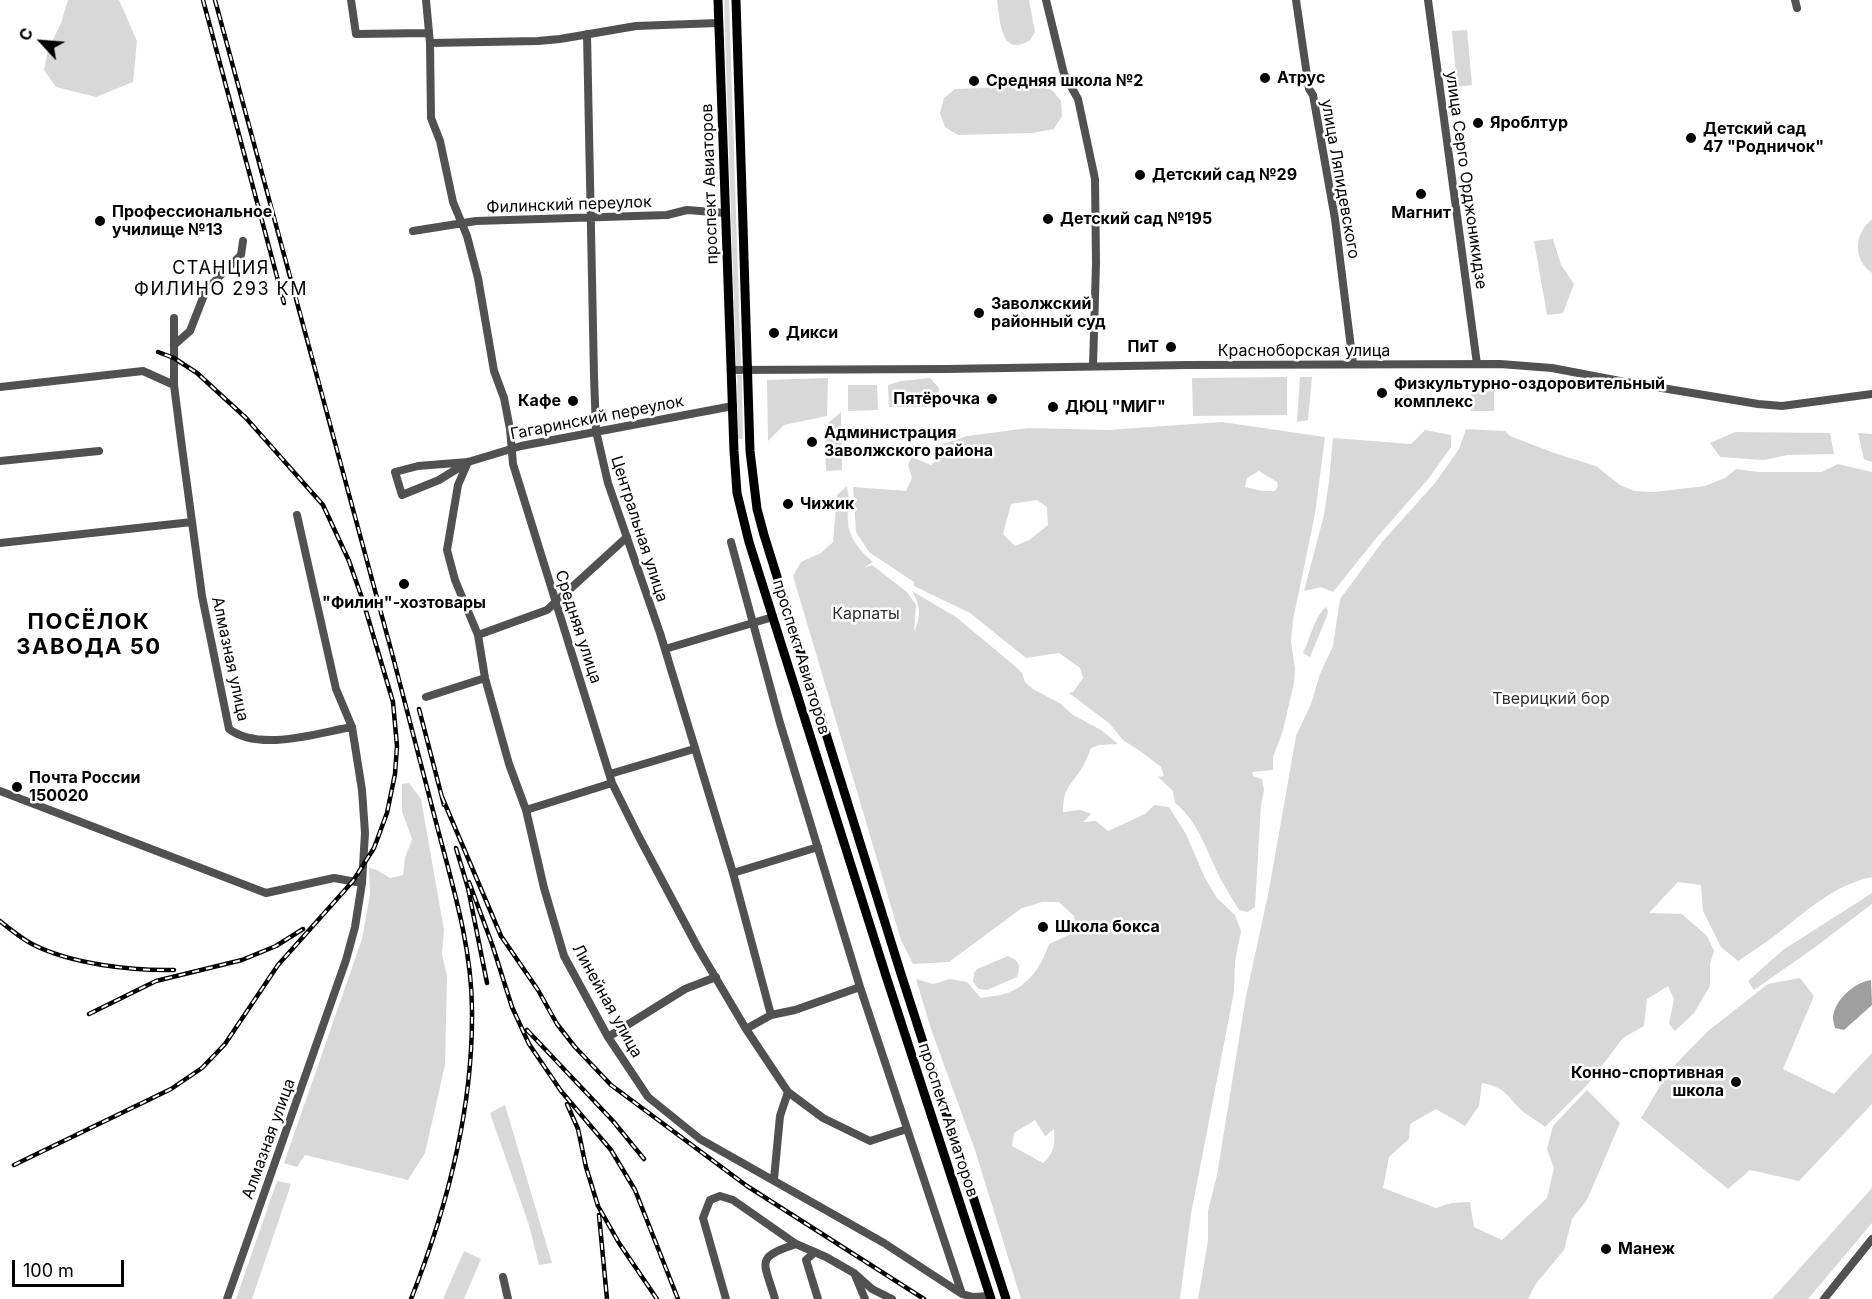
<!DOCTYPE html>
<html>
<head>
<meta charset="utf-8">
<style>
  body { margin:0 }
  #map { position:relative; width:1872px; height:1299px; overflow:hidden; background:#fff; font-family:Inter,sans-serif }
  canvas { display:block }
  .north { position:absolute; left:12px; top:12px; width:60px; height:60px; -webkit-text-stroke:4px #fff; paint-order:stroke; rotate:296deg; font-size:16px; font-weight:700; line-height:24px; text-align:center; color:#000 }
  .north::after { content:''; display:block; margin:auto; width:21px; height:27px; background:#000; clip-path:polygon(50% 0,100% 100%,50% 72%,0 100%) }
  .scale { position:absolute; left:12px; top:1260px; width:112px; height:27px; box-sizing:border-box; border:3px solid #000; border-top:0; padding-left:8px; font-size:18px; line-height:21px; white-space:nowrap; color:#000; -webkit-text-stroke:4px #fff; paint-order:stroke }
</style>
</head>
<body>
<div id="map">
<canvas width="1872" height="1299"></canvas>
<div class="north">С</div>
<div class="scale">100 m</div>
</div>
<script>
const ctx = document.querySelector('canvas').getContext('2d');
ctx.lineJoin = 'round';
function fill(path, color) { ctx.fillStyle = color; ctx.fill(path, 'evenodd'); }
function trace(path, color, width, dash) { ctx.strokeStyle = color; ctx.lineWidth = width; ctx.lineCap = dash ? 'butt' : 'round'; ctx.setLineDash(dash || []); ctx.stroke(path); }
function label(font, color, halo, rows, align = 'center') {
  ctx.font = font + ' Inter,sans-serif'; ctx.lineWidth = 5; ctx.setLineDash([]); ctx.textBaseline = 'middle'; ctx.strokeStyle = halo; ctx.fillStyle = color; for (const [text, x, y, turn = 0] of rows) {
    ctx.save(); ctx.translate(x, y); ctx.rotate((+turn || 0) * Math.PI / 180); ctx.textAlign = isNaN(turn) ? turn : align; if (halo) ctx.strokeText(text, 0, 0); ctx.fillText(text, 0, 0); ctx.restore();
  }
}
const green = new Path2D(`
  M68,0h51l18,41 -4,41 -37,15 -40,-10 -12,-17 4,-20 13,-27z
  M724,0h5l12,366h-5z
  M997,0h32l6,32 -5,8c-30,19 -30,-21 -33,-40z
  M1467,30l5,55 -15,2 -5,-56z
  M1038,86l14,4 9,11 1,15 -8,13 -22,4 -74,2 -13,-8 -5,-14 4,-15 11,-9z
  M1872,219v54c-20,-14 -18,-39 0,-54z
  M1553,239l8,26 13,19 -11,29 -16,2 -13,-74z
  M742,375l1,64h-5l-1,-64z
  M1287,377v38l-94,1 -1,-38z
  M1300,377h12l-4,43 -11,2z
  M828,378l-1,38 -43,9 -16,16 -1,-61z
  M930,378l9,10 -3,19h-47l-1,-22 13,-4z
  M848,385h29l1,25 -30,1z
  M1471,386h23v25h-23z
  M841,412l1,58 -16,1 -1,-45z
  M1222,422l103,15 -10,77 -22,106 -2,21 4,28 -1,14 -11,47 -10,27v13l-21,2 1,4 9,3 2,11 -3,15 -6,102 -7,5 -9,-2c-7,-12 -15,-24 -21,-36 -12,-25 -21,-54 -43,-71l-2,-12 -15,-14 6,-1 -3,-9 -21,-16 -17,-11 -14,-17 -40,-30 4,-1 10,-14 -3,-10 -21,-15 -33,5 -56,-45 -56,-27v-4l-45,-30 -13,-20 -3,-45 53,4 6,-13 -4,-13 4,-8 19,8 9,-9v-11l27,-9 62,-8 78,2zM1259,471l18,11 1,4 -3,5h-12l-18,-4 2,-9zM1037,500l10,7 1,18 -19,15 -14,6 -12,-12 8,-30z
  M1466,429l39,2 5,5 47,18 39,12 24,19 14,6 20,1 51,-6 20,-8 11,-9 22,3h64l16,-8 34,8v405c-40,9 -64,33 -95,57 -13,10 -26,18 -39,27l-17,-14 -18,-36 -2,-26 -23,-3 -29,31 33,1 25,22 7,15 -4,13v22l-16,27 -19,18 -6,-7 5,-25 -6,-13 -21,13 -3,27 -21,12 -35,46 -43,43c-6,-5 -14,-9 -20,-14 -18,-14 -16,-25 -43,-30l-3,23 -14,20 -29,-17 -26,15 -1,15 -20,18 -6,31 53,20 15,-5 19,-1 4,25 28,13 45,-42 7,-30 -7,-19 6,-23 34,-36 33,33 -33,77 -15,19 -8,31 -29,35 -7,14h-330l10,-58v-30l9,-36 29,-179 23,-106 27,-154 15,-32 9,-30 13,-28 7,-47 43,-58 52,-58 24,-34z
  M1425,430l26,5v12l-22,31 -51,58 -45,56 -12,-5 -17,4 20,-76 5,-34 4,-43 78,6z
  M1735,432l95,1 4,21 -47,1 -23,5 -44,-3 -10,-14z
  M1858,433l14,1v28l-8,-3z
  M847,486c3,15 0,21 1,35 0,16 13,31 25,41l-9,6 8,-3 35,27 9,13 -2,27c7,-15 7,-26 -2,-41l44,26 60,50 6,6 3,9 8,7 28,15 12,11 28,15 17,14 -19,1 -8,3c-3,8 -6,16 -11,23 -11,16 -17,19 -17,41l18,-2 10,4 -8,8 13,-1 12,10 37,-17 9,-9 15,2 17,27 19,44 12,20 18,17 6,16 -6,31 -1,30 -43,222 -11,85h-159l-46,-149 -44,-121 -15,-50 17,5 17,-5 17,3 14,16c9,-2 21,-2 29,-6 21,-9 32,-28 39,-48l28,-13 -3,-15 -15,-14h-17l-20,6 -73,54 -36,2 -12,-24 -108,-364 8,-14 20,-9 12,-11 4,-47zM1035,1120l10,16 9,-7c1,15 1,24 -11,34l-31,-17 2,-13z
  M1326,607l2,4 -1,5 -17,41 -7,-4c7,-13 11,-36 23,-46z
  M409,783l12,16 23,131 -2,24 5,22 -2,89 -20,88 -17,27 -103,-25 -8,12 -13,-4 78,-224 8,-44 -1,-27 8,2 13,8 13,-3 2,-17 7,-19 -10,-28v-27z
  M1872,893v11l-58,44 -60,42 -6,-9 35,-31z
  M1008,956c12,5 13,10 9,21l-30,13 -8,-1 -6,-7 1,-9 3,-4z
  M1800,978l14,18 -31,73 51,25 38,-41v51l-73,77 -49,-11 -22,19 -87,-71 28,-47 39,-40 60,-47z
  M505,1105l47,158 -13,2 -10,-40 -39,-112z
  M277,1181l14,3 -39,115h-16z
  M1872,1188v35l-64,76h-36z
  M464,1251l17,8 -17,40h-21z`);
const water = new Path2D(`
  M1871,980l1,25 -28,25 -9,-2c-1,-4 -2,-7 -2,-10 1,-18 22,-36 38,-38z`);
const minor = new Path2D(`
  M351,0l5,34 73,-1
  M426,0l4,43 1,75 9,23 13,61 14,34 11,42 16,93 10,27 6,31 3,35 99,319 27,54 59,111 48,81 42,63 35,26 47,23 37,-12
  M1046,0l18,74 14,25 17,80 1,84 -3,103
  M1296,0l13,89 4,6 22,124 18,145
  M1428,0l49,364
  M1795,0l2,8
  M587,34l7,342 2,55 12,52 52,150 73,240 38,142
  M430,43l108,-2 22,-2 76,-13 82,-3
  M413,231l63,-10 191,-6 20,-5 39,3
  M174,318v67l7,55 21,156 27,133c31,23 88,4 123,-2
  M174,345l16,-14 16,-41 35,-35 2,-14
  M731,370l215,-1 241,-4 313,-1 52,4 68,13 138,23 24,2 90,-12
  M0,387l143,-16 31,14
  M0,461l99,-10
  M468,462l-10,23 -11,65 8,30 23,55 7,43 24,86 17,46 18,78 20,68 44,81 40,60 52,42 184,104 78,51 11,3 17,-1
  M468,462l-29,18 -37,15 -7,-23 23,-6 50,-4 53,-16 212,-40
  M731,542l49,181 80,264 102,307
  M0,543l192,-21
  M478,635l69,-25 80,-73
  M665,649l108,-32
  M426,697l59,-19
  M610,774l84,-25
  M0,791l266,102 68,-15 28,5
  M526,810l86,-27
  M733,873l85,-26
  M746,1029l25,-14 24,-5 65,-23
  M608,1037l77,-48 31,-12
  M774,1179l6,-63 8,-24
  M815,1252l-9,8 12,39
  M855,1275l10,24
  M503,1277l5,22
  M227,1299l119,-339 9,-33 7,-44 3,-50 -3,-43 -10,-63 -16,-38 -39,-174
  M726,1299l-23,-81 7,-18 10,-4 13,4 63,44 30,13 28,16 18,16 20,10
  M775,1299c-11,-38 -21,-41 21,-55
  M1824,1299l48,-60`);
const major = new Path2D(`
  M718,0l16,451 3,42 12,49 137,434 105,323
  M736,0l14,451 7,58 7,26 137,439 105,325`);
const rail = new Path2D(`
  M203,0l81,303
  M215,0c60,219 119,438 178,657 15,56 29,113 44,169 16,61 35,122 35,185 1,99 -25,197 -61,288
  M419,709l25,96
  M442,797l59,139 37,54 19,34 18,23 36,38 136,101 177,113
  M456,848l12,40 19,95
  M469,882l23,62 20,63 17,37 32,47 50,59 24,40 43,109
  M0,921c11,9 22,18 34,24 38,19 98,26 140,25
  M89,1014l67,-33 86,-21 34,-14 27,-17
  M527,1030l86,91 31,38
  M567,1104l11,25 8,38 12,39 21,37 38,56
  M14,1165l157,-76 31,-21 23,-24 53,-79 75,-84 21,-33 13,-35 8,-39 2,-28 -4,-44 -30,-101 -14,-40 -26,-56 -77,-87 -49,-45 -23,-15 -16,-6
  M599,1215l8,84`);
const markers = [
  [1265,78,6,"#000"],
  [974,81,6,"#000"],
  [1478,123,6,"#000"],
  [1691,138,6,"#000"],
  [1140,175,6,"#000"],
  [1421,194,6,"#000"],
  [1048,219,6,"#000"],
  [100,221,6,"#000"],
  [979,313,6,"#000"],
  [774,333,6,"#000"],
  [1171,347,6,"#000"],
  [1382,393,6,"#000"],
  [992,399,6,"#000"],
  [573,401,6,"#000"],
  [1053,407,6,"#000"],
  [812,442,6,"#000"],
  [788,504,6,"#000"],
  [404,584,6,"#000"],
  [17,787,6,"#000"],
  [1043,927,6,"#000"],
  [1736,1082,6,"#000"],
  [1606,1249,6,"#000"]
];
const poiNames = [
  ["Атрус",1277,78],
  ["Средняя школа №2",986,81],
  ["Яроблтур",1490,123],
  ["Детский сад",1703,129],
  ["47 \"Родничок\"",1703,147],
  ["Детский сад №29",1152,175],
  ["Профессиональное",112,212],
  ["училище №13",112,230],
  ["Магнит",1421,213,"center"],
  ["Детский сад №195",1060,219],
  ["Заволжский",991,304],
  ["районный суд",991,322],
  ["Дикси",786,333],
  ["ПиТ",1159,347,"right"],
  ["Физкультурно-оздоровительный",1394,384],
  ["комплекс",1394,402],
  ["Пятёрочка",980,399,"right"],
  ["Кафе",561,401,"right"],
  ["ДЮЦ \"МИГ\"",1065,407],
  ["Администрация",824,433],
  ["Заволжского района",824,451],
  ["Чижик",800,504],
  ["\"Филин\"-хозтовары",404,603,"center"],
  ["Почта России",29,778],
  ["150020",29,796],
  ["Школа бокса",1055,927],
  ["Конно-спортивная",1724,1073,"right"],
  ["школа",1724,1091,"right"],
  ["Манеж",1618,1249]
];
const streetNames = [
  ["улица Ляпидевского",1340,179,80],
  ["улица Серго Орджоникидзе",1466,180,82],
  ["проспект Авиаторов",710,184,-92],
  ["Филинский переулок",569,205,-2],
  ["Красноборская улица",1304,351],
  ["Гагаринский переулок",597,418,-11],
  ["Центральная улица",639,529,72],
  ["Средняя улица",578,627,72],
  ["проспект Авиаторов",801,657,73],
  ["Алмазная улица",230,659,78],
  ["Линейная улица",607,1001,61],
  ["проспект Авиаторов",948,1120,72],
  ["Алмазная улица",269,1139,-70]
];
const parkNames = [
  ["Карпаты",866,614],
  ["Тверицкий бор",1551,699]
];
const neighbourhoodNames = [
  ["СТАНЦИЯ",221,269],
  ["ФИЛИНО 293 КМ",221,290]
];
const districtNames = [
  ["ПОСЁЛОК",89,622],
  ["ЗАВОДА 50",89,647]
];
fill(green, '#d8d8d8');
fill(water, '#9f9f9f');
trace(minor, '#515151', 8);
trace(major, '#000', 9);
trace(rail, '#000', 4.5);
trace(rail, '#fff', 2, [7]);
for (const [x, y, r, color] of markers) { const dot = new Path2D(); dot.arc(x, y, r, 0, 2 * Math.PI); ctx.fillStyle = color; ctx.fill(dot); trace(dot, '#fff', 2); }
label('bold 16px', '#000', '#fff', poiNames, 'left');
label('16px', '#000', '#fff', streetNames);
label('16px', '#2f2f2f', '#fff', parkNames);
ctx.letterSpacing = '1.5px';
label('18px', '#000', '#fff', neighbourhoodNames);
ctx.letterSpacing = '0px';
ctx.letterSpacing = '1.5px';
label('bold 22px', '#000', '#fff', districtNames);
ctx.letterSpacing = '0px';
</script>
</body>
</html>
